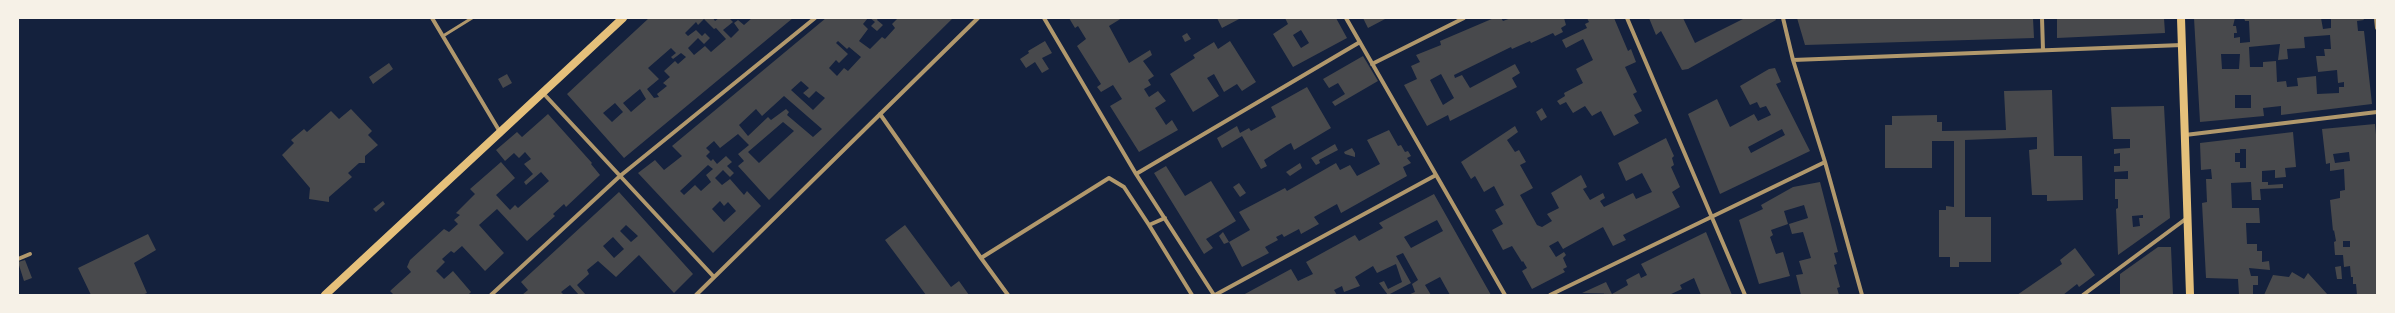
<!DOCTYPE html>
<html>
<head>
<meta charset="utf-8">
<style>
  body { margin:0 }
  #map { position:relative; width:2395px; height:313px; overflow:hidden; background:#14213d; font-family:"Varela Round",sans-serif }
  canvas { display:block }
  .frame { position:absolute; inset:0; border:19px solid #f6f1e7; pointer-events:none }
</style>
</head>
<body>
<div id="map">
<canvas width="2395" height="313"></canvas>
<div class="frame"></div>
</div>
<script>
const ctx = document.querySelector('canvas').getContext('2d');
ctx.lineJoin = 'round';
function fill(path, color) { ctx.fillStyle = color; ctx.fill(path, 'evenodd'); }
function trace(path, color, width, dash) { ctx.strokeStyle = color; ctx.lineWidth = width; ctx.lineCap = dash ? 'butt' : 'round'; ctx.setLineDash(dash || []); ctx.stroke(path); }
const building = new Path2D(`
  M649,18h64l2,3 4,-3h10l4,4 -10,8 8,8 8,-8 -5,-7 4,-3 6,5 8,-7h41l-169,140 -57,-64zM704,19l10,10 2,-1 10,11 -15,13 -6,-6 -11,9 -6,-7 10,-10 6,6 6,-6 -5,-5 -3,3 -6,-6 -8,6 -3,-3 11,-11 2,3zM671,48l5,5 -5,4 2,2 8,-6 5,4 -8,7 -3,-3 -11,10 6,6 -7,6 4,3 -10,8 2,3 -5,1 -7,-9 12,-10 -11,-11zM640,89l6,10 -15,13 -8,-9zM615,103l8,9 -11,10 -9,-9z
  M826,18h42l-5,6 5,5 -9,12 11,8 12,-12 3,2 10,-11 -3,-4 6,-6h55l-184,182 -31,-34 6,-5 -6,-7 11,-9 -11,-11 -18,14 -6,-7 -8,7 4,4 -4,4 5,5 2,-2 4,5 9,-8 6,6 -5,4 7,7 -4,4 -7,-7 -8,8 7,7 8,-6 14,16 3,-4 14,15 -48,47 -75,-80 17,-13 9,10 18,-14 -10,-10zM838,41l9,8 2,-2 12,10 -13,14 -4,-3 -7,8 -8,-8 7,-8 3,3 9,-9 -12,-11zM801,81l8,7 -6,5 6,5 7,-7 9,7 -12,12 -22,-20zM784,96l38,33 -9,8 -26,-22 2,-3 -3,-3 -15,11 -3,-3 -20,19 -9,-11 17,-16 6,7zM783,122l11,9 -35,32 -11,-11zM708,165l5,4 -7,6 5,7 -10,9 -6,-6 -11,10 -4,-4zM720,201l4,5 4,-4 8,9 -12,11 -12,-13z
  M870,18h8l-1,2 6,5 -6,6 -6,-5 4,-4z
  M1069,18h53l-13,8 20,37 21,-13 2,5 -9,6 11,15 -6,4 3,5 -7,4 5,8 9,-6 8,10 -11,7 11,17 6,-5 6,10 -39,22 -29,-46 12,-7 -9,-14 -12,7 -4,-5 4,-3 -24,-38 9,-7 -8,-13 -3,2z
  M1217,18h24l-19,10z
  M1285,18h51l11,20 -54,29 -20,-33 15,-10zM1301,30l8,13 -8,5 -8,-13z
  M1363,18h24l-19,10z
  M1494,18h7l2,3 8,-3h53l2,7 -5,3 2,4 -8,4 -2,-3 -22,10 -1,-2 -18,8 -1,-2 -57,28 1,3 7,-3 8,13 45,-24 5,9 -8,5 5,9 -67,34 -2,-6 -21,11 -23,-41 13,-6 -6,-13 9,-4 -4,-7 25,-10 -1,-4zM1441,74l13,24 -11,7 -13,-25z
  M1587,18h27l14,33 3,-2 5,13 -11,5 12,25 -4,2 9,17 -8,4 5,8 -25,13 -13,-25 -9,5 -7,-10 -12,7 -7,-11 -6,3 -3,-4 8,-5 -1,-3 19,-10 -7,-14 17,-9 -10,-21 -17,9 -4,-8 25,-12 -2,-4 4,-2z
  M1649,18h34l12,25 50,-25h30l1,2 -88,49 -6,1 -21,-39 -5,4z
  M1797,18h236l1,20 -229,7z
  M2057,18h107l1,15 -108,5z
  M2194,18h41l-2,8h3l1,7h-3v5l6,-1v6l10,-1 -1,-21h-4l-1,-3h77l2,11 8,-1v-10h32l1,2 -7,1 1,10h6l8,73 -91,11v-9l-18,2 1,8 -64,6zM2330,35l1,14h-7l1,7h-9l2,16 19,-2 1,13 6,-1v5h-5v6l-22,1 -1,-18 -19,2 1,8 -11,1 -1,-6 -9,1 -1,-21 -13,1v5h-13l-1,-20 31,-3 -2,16 10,-1 -1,-10 18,-1 -1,-11zM2221,54h19l-1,15h-17zM2235,95h16v13h-16z
  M1187,33l4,6 -6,3 -3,-6z
  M1045,41l7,12 -10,5 7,11 -7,4 -7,-11 -9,6 -6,-9 9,-6 -1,-2z
  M1230,41l26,41 -14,9 -5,-7 -13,8 -10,-18 -7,4 12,18 -26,16 -23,-38 25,-16 -2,-3 21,-13 4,7z
  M1363,56l15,25 -43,25 -3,-4 13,-8 -7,-11 -9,5 -6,-9z
  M389,63l4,6 -20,15 -4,-7z
  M1775,68l6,14 -5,2 34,67 -90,43 -32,-80 29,-15 13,28 24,-13 4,7 13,-6 -5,-9 -6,2 -3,-6 -7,3 -10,-19 29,-17zM1782,129l3,6 -34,18 -3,-6z
  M507,74l5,9 -9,5 -5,-9z
  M1307,87l24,41 -37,22 -3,-7 -4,2 -23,15 3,6 -6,3 -19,-33 -20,12 -5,-10 20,-12 3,7 9,-5 2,3 25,-14 -5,-10z
  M2052,90l2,66h28l1,44 -36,1v-6h-15l-3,-45 8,-1v-12l-72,3v77h26v45h-32v5h-9v-10h-11v-47h7v-4l8,1v-66h-22v27h-47v-43h7v-9l45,-1v7h5v9l64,-1 -2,-39z
  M2164,106l6,112 -52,37 -2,-46 2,-1v-9h-3v-20h13v-8l-14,1v-6h6v-13l-6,1v-5l16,-1v-9h-17l-2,-32zM2143,215v3h-4l1,8 -7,1 -1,-11z
  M1542,108l5,9 -6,4 -5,-9z
  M351,109l21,22 -4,4 10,10 -13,11v7h-6l-11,10 4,4 -23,20v5l-20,-3 1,-11 -28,-33 12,-12 -3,-3 13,-11 3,3 24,-21 8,8z
  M548,114l44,49 -1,1 9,11 -34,32 -2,-3 -11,10 2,2 -28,25 -30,-32 -18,16 25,28 -19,18 -23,-25 -8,7 -3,-2 -9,8 3,3 -9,9 8,8 9,-8 18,21 -3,3h-74l-4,-4 21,-19 -4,-5 3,-7 34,-31 5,3 9,-8 -4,-4 6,-5 -4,-2 19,-19 -5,-5 31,-27 14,16 -19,17 14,15 5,-5 3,3 31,-27 -8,-9 -15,13 -2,-3 9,-8 -9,-10 7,-5 -6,-7 -6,6 -5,-5 -9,8 -9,-11 21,-18 5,5z
  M2375,124l2,21v150h-20l-1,-11h-3v-7h-2l-1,-11 -6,1 -1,-12h-8l-1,-13 2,-1 -2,-11 -1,1 -3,-31 10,-2v-7l5,-1 -1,-21 -14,2v-8l-4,1 -4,-35zM2349,152l1,9 -15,2 -2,-9zM2343,241h7v6h-7z
  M1515,126l3,6 -11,8 8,12 4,-2 7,12 -6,3 13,23 -13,7 17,30 5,2 10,-6 -5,-7 12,-6 -8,-15 30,-18 6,12 -4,2 7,11 13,-7 2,5 -5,3 4,6 29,-14 3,6 16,-7 -10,-19 -16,8 -8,-18 48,-25 8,18 -2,2 2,7 -3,2 9,20 -8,5 8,15 -57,28 3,5 -13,6 -10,-19 -40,22 -5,-8 -9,5 7,11 8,-5 2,3 -3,3 4,9 -4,2 2,3 -33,17 -10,-18 5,-3 -4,-7 -1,1 -10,-16 -9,4 -11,-20 11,-6 -8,-14 9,-5 -10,-19 -10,6 -9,-16 -4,3 -10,-17z
  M1389,130l9,16 3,-1 4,7 3,-1 3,5 -4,2 4,5 -8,4 4,9 -66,37 -4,-9 -23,13 5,7 -18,10 -2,-5 -15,8 -2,-3 -6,3 2,3 -13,7 4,6 -27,14 -13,-25 21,-12 -11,-18 46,-24 2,3 49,-28 4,7 10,-5 7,11 23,-12 -13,-24z
  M2293,132l3,35 -11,1 1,9 -11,1v-8l-13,1v11h6v3l15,-1v4l-23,1 1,11h-9l-1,-18 -20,1 1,25h27l1,15h-14l1,21h10v7h5v11l7,-1 1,9 -21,-2 2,8h7v9h-5v10h-14l-1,-16 -32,-1 -4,-75 5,-1 -1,-23h6l-1,-10 -10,1 -1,-27zM2240,149h6v19h-6v-6h-5v-9h5z
  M1335,144l3,6 -19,10 1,3 -4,2 -5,-7z
  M1352,148l3,5v4l-10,-3 -1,-2z
  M1300,163l2,5 -12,8 -4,-4z
  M1166,166l19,30 26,-15 25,40 -30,18 7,9 -9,6 -50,-81z
  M1820,182l18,70 -4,1 3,11 -3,1 6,22 -3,1 2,7h-38l-5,-20 7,-1 -4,-13 12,-3 -8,-26 -11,2 -3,-10 19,-6 -4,-13 -20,6 4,13 -17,6 2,5 -3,2 6,17 7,-2 7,24 -31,8 -20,-64 24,-11 -2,-4 32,-18z
  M1239,183l7,10 -6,4 -7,-10z
  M619,192l74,82 -19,19 -35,-38 -23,22 -18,-16 -11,9 2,4 -12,11 9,10h-7l-9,-10 -9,7 3,3h-42l6,-5 -7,-8zM626,225l12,11 -7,6 -11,-11zM613,237l11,12 -10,9 -11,-12z
  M1434,194l57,101h-41l-10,-18 -15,8 6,10h-23l7,-3 -3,-8 6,-4 -15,-27 -7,3 15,27 -23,12 -9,-12 5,-2 4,8 14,-7 -6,-18 -19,9 -4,-7 -18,11 5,9 -16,6 -2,-6 -8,4 3,5h-94l48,-26 7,12 15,-7 -7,-12 49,-27 4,6 24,-13 -4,-5zM1437,220l6,11 -32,17 -7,-11z
  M383,201l2,3 -9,8 -3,-3z
  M905,225l46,62 8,-6 10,14h-43l-41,-55z
  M1223,232l6,10 -5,2 -5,-8z
  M1706,232l26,63h-31l-7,-17 -14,7 2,4 -13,6 -87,-2 24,-11 6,12 16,-9 -2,-5 13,-7 2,5 6,-3 -6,-11z
  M148,234l8,16 -22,13 13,30 -5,2h-51l-13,-27z
  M2158,247h13l2,48h-53v-21z
  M2075,248l20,27 -16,12 -2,-3 -14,11h-46l45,-31 -2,-4z
  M25,260l7,18 -8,3 -6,-19z
  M2341,266l1,13h-5l-2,-12z
  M2292,272l12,7 4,-6 20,22h-64l9,-20 16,2z`);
const service = new Path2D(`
  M443,36l29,-18`);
const minor = new Path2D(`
  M432,18l68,114
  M1044,18l92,156 78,121
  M1346,18l159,277
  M1627,18l118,277
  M1783,18l10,42 32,102 37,133
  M2042,18l1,32
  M2376,18l1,10
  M1793,60l389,-15
  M1372,64l92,-46
  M543,93l171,184
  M880,114l101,144 128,-80 15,9 25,38 16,-7
  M2185,135l192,-23
  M1136,174l224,-132
  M1149,225l43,70
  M981,258l27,37
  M18,259l12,-5
  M491,295l129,-119 195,-158
  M696,295l282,-277
  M1215,295l221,-120
  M1550,295l275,-133
  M2083,295l104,-77`);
const secondary = new Path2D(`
  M2181,18l9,277
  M325,295l298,-277`);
fill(building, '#48494c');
trace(service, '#b1986c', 3);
trace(minor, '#b1986c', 4);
trace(secondary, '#e5c07b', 8);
</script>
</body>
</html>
